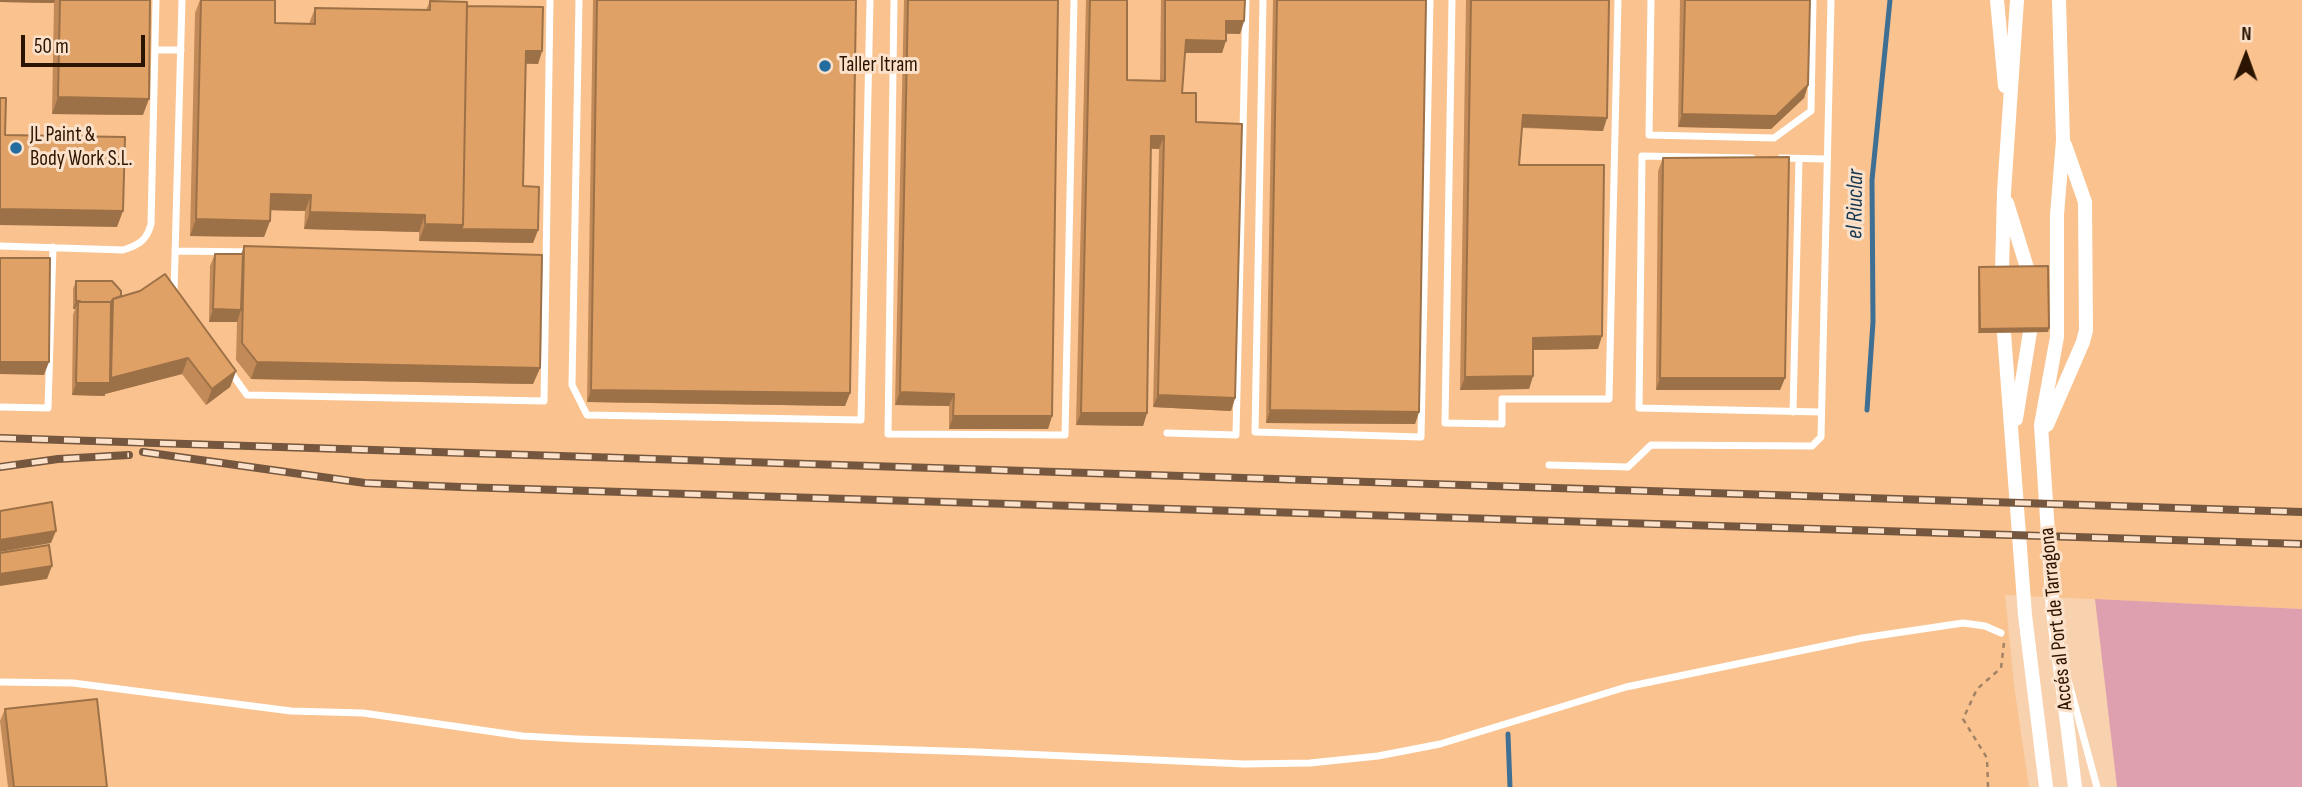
<!DOCTYPE html>
<html>
<head>
<meta charset="utf-8">
<style>
  body { margin:0 }
  #map { position:relative; width:2302px; height:787px; overflow:hidden; background:#f8d1ae; font-family:"Sofia Sans Condensed",sans-serif }
  canvas { display:block }
  .north { position:absolute; left:2211px; top:21px; width:70px; height:70px; -webkit-text-stroke:5px #fce1ca; paint-order:stroke; rotate:1deg; font-size:19px; font-weight:700; line-height:28px; text-align:center; color:#2b1400 }
  .north::after { content:''; display:block; margin:auto; width:24px; height:32px; background:#2b1400; clip-path:polygon(50% 0,100% 100%,50% 72%,0 100%) }
  .scale { position:absolute; left:21px; top:35px; width:124px; height:32px; box-sizing:border-box; border:4px solid #2b1400; border-top:0; padding-left:9px; font-size:21px; line-height:24px; white-space:nowrap; color:#2b1400; -webkit-text-stroke:5px #fce1ca; paint-order:stroke }
</style>
</head>
<body>
<div id="map">
<canvas width="2302" height="787"></canvas>
<div class="north">N</div>
<div class="scale">50 m</div>
</div>
<script>
const ctx = document.querySelector('canvas').getContext('2d');
ctx.lineJoin = 'round';
function fill(path, color) { ctx.fillStyle = color; ctx.fill(path, 'evenodd'); }
function trace(path, color, width, dash) { ctx.strokeStyle = color; ctx.lineWidth = width; ctx.lineCap = dash ? 'butt' : 'round'; ctx.setLineDash(dash || []); ctx.stroke(path); }
function label(font, color, halo, rows, align = 'center') {
  ctx.font = font + ' "Sofia Sans Condensed",sans-serif'; ctx.lineWidth = 6; ctx.setLineDash([]); ctx.textBaseline = 'middle'; ctx.strokeStyle = halo; ctx.fillStyle = color; for (const [text, x, y, turn = 0] of rows) {
    ctx.save(); ctx.translate(x, y); ctx.rotate((+turn || 0) * Math.PI / 180); ctx.textAlign = isNaN(turn) ? turn : align; if (halo) ctx.strokeText(text, 0, 0); ctx.fillText(text, 0, 0); ctx.restore();
  }
}
const built = new Path2D(`
  M0,0h2302v609l-297,-14 9,90 15,102h-2029z`);
const green = new Path2D(`
  M2095,599l207,10v178h-185z`);
const stream = new Path2D(`
  M1867,410l6,-88 -1,-142 18,-180
  M1508,734l2,53`);
const path = new Path2D(`
  M1988,787l-1,-29 -24,-39 14,-30 24,-21 3,-25`);
const service = new Path2D(`
  M579,0l-7,385 15,30 274,5 9,-420
  M894,0l-6,434 177,1 9,-435
  M1263,0l-8,432 166,5 9,-437
  M1452,0l-7,423 57,1v-25h107l9,-399
  M1651,0l-2,135 125,3 37,-27 2,-111
  M155,50h26
  M1752,158l-110,-2 -3,252 182,4
  M1781,158l45,1
  M0,246l123,4c16,-5 24,-10 28,-26l5,-224
  M175,251l77,1
  M174,293l8,-293
  M230,371l17,24 297,6 6,-401
  M0,407l48,1 5,-161
  M1793,412l6,-253
  M1167,433l69,2 10,-435
  M1549,465l79,2 23,-22 161,1 9,-9 10,-437
  M2067,676l30,111
  M0,682l73,1 218,28 72,2 159,23 55,3 401,13 266,12 66,-1 68,-7 62,-12 186,-57 236,-49 101,-15 22,3 16,7`);
const minor = new Path2D(`
  M1997,0l8,86
  M2059,0l4,140 -6,75v122l-16,88 12,186 22,176
  M2007,203l21,68
  M2002,271l2,-79 13,-192
  M2004,333l21,282 21,172
  M2016,419l14,-87
  M2047,425l36,-83 3,-12 -1,-128 -20,-57`);
const rail = new Path2D(`
  M0,438l2302,74
  M143,452l222,31 96,4 1841,57
  M0,467l58,-8 71,-4`);
const wall = new Path2D(`
  M0,0h150l-7,115 -91,-1 2,-111 -54,-1z
  M200,0h75v23l34,1 6,-16 111,2 4,-9 37,5 75,45 -4,13h-12l-3,122 15,44 -5,13 -114,-2v-9l-115,-3 1,-18 -35,-1v11l-6,16 -74,-1 5,-223z
  M593,0h263l-6,393 -5,13 -258,-4z
  M904,0h154l-6,416 -4,13h-99v-23l-54,-1z
  M1086,0h41v80l33,1 1,-81h84l-1,21 -4,13h-14l-4,19h-37l-3,40 14,29 39,276 -4,13 -78,-4 6,-258h-8l-4,264 -4,13 -67,-1z
  M1273,0h153l-7,412 -4,12 -149,-1z
  M1466,0h143l-6,131 -81,-3 -3,37 79,184 -65,1v26l-4,13 -69,1z
  M1680,0h130l-2,85 -4,13 -33,31 -93,-2z
  M1663,158l122,220 -5,12h-124l2,-219z
  M244,246l296,122 -7,16 -282,-5 -15,-19 1,-38h-28l1,-56 5,-12h26z
  M1979,267l70,61 -1,4 -70,1v-62z
  M76,281l45,15 115,75 -6,16 -24,18 -24,-31 -77,20v2l-33,-1 1,-80 2,-6h-2v-20z
  M5,709l102,78h-99l-8,-66z`);
const shadedWall = new Path2D(`
  M0,0h55l-1,3 -54,-1z
  M1226,21h18l-4,13 -19,-1z
  M1186,40l40,1 -4,12h-41z
  M526,51h16l-4,13 -17,-1z
  M1808,85l-4,13 -33,31 -93,-2 4,-13z
  M58,97l91,2 -6,16 -91,-1z
  M1523,115l84,3 -4,13 -85,-4z
  M1151,136h13l-5,13 -13,-1z
  M271,194l40,1 -6,16 -40,-1z
  M0,209l123,2 -6,16 -117,-2z
  M310,212l115,3 -6,17 -115,-3z
  M196,219l74,2 -6,16 -74,-1z
  M425,224l38,1 75,5 -5,13 -114,-2z
  M76,301h4l-2,6v-5l-3,7h-2z
  M213,309l28,1 -4,12h-28z
  M2049,328l-1,4 -70,1 2,-4z
  M1602,336l-4,13 -70,1 5,-12z
  M188,358l-6,16 -77,20v2l-33,-1 4,-12h33l2,-5z
  M0,362h49l-5,13 -44,-1z
  M257,362l283,6 -7,16 -282,-5z
  M236,371l-6,16 -24,18 6,-16z
  M1533,376l-4,13 -69,1 5,-13z
  M1660,378h125l-5,12h-124z
  M591,390l259,3 -5,13 -258,-4z
  M900,392l54,2 -5,12 -54,-1z
  M1158,395l77,3 -4,13 -78,-4z
  M1270,410l149,2 -4,12 -149,-1z
  M1081,413h66l-4,13 -67,-1z
  M953,416h99l-4,13h-99z
  M56,531l-5,12 -51,9v-12z
  M52,566l-5,13 -47,7v-12z`);
const building = new Path2D(`
  M60,0h90l-1,99 -91,-2z
  M201,0h74v23l40,1v-16l115,2v-9l37,1 -4,223 -38,-1v-9l-115,-3 1,-17 -40,-1 -1,27 -74,-2z
  M597,0h259l-6,393 -259,-3z
  M908,0h150l-6,416h-99l1,-22 -54,-2z
  M1090,0h37v80l38,1v-81h80l-1,21h-18v20l-40,-1 -4,53h14v29l46,2 -7,274 -77,-3 6,-259h-13l-4,277h-66z
  M1277,0h149l-7,412 -149,-2z
  M1471,0h138l-2,118 -84,-3 -4,50h85l-2,171 -69,2v38l-68,1z
  M1685,0h125l-2,85 -32,31 -94,-2z
  M467,6l76,1 -1,44h-16l-1,44 -2,91 16,1 -1,43 -77,-1 2,-4z
  M0,98h6l-1,37 120,2 -2,74 -123,-2z
  M1789,157l-4,221h-125l3,-220z
  M244,246l298,9 -2,113 -283,-6 -15,-19z
  M215,254h28l-2,56 -28,-1z
  M0,258h50l-1,104h-49z
  M2048,266l1,62 -69,1 -1,-62z
  M165,274l71,97 -24,18 -24,-31 -77,20 2,-79 27,-8z
  M76,281h36l9,10v5l-8,3 -2,3h-31v-1h-4z
  M78,302h33l-1,81h-34z
  M52,502l4,29 -56,9v-29z
  M49,545l3,21 -52,8v-21z
  M97,699l10,88h-93l-9,-78z`);
const markers = [
  [825,66,7,"#226c9f"],
  [16,148,7,"#226c9f"]
];
const poiNames = [
  ["Taller Itram",839,66],
  ["JL Paint &",30,136],
  ["Body Work S.L.",30,160]
];
const streetNames = [
  ["Accés al Port de Tarragona",2057,619,-96]
];
const waterNames = [
  ["el Riuclar",1856,204,-89]
];
fill(built, '#fac28e');
fill(green, '#dea0ae');
trace(stream, '#3f7094', 5);
trace(path, '#a38366', 2.5, [5, 5]);
trace(service, '#fff', 7);
trace(minor, '#fff', 14);
trace(rail, '#74573e', 8);
trace(rail, '#fce1ca', 5, [16]);
fill(wall, '#c18a58');
fill(shadedWall, '#9d7147');
fill(building, '#e0a166');
trace(building, '#9d7147', 2);
for (const [x, y, r, color] of markers) { const dot = new Path2D(); dot.arc(x, y, r, 0, 2 * Math.PI); ctx.fillStyle = color; ctx.fill(dot); trace(dot, '#fce1ca', 2.5); }
label('21px', '#2b1400', '#fce1ca', poiNames, 'left');
label('21px', '#2b1400', '#fce1ca', streetNames);
label('italic 23px', '#163851', '#fce1ca', waterNames);
</script>
</body>
</html>
